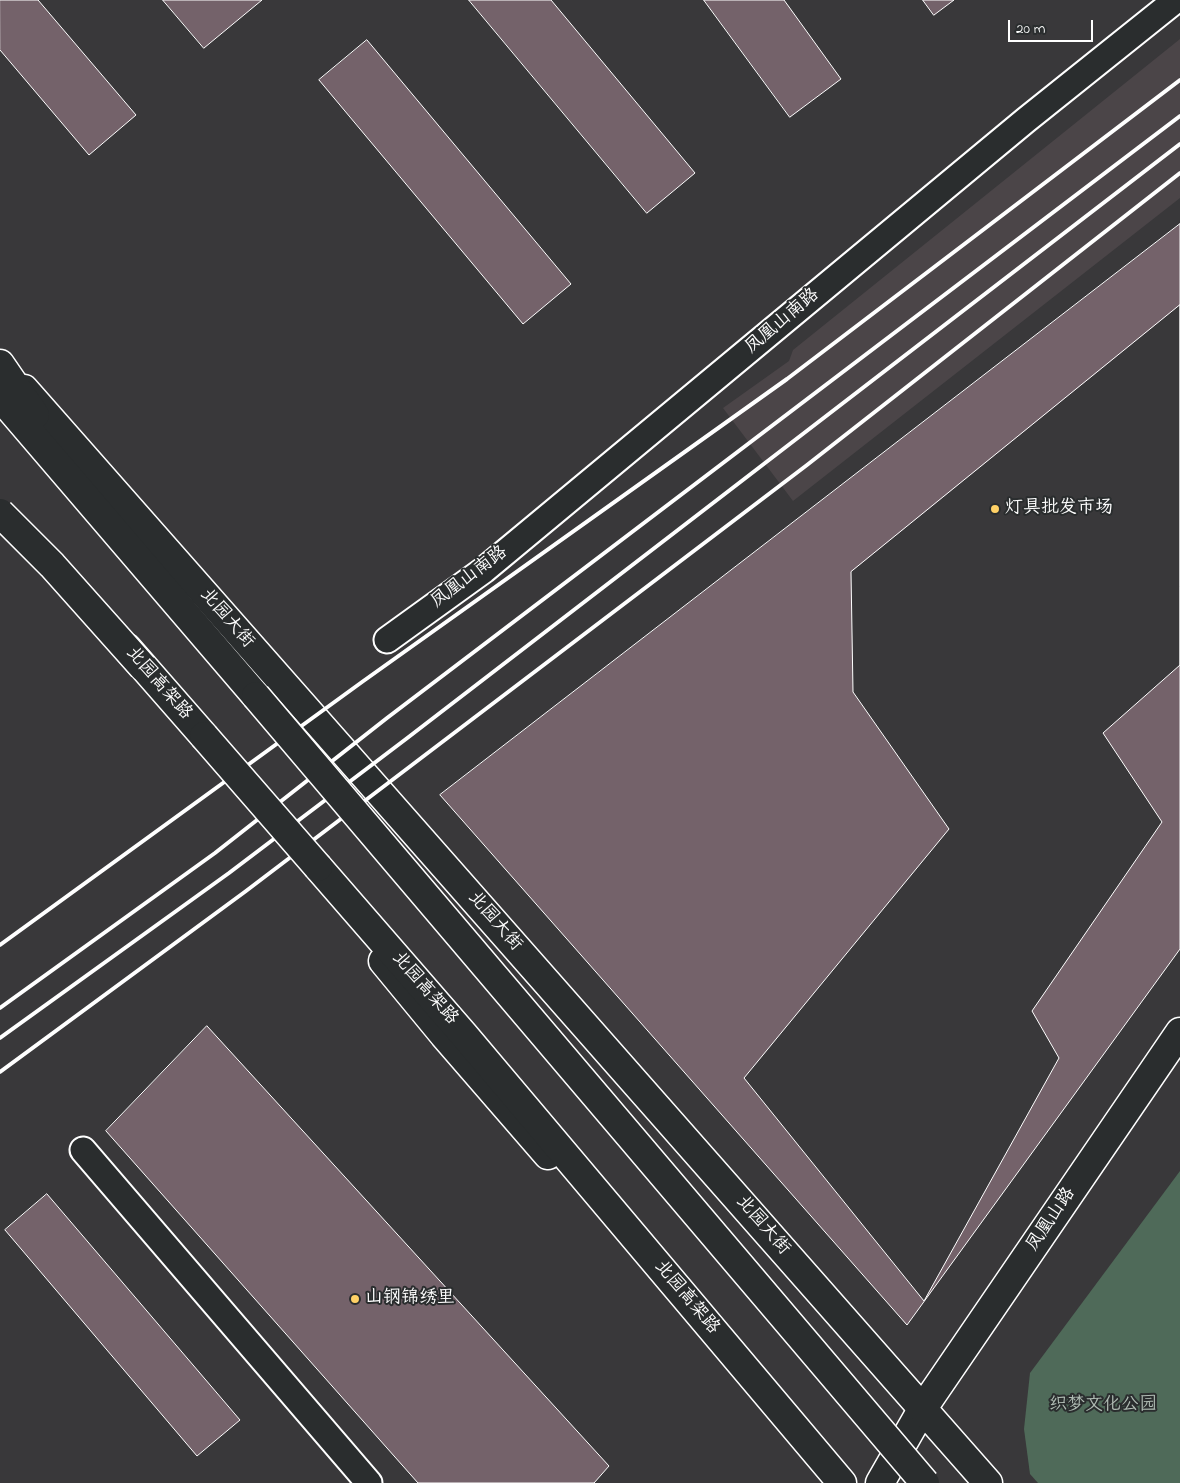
<!DOCTYPE html>
<html>
<head>
<meta charset="utf-8">
<style>
  body { margin:0 }
  #map { position:relative; width:1180px; height:1483px; overflow:hidden; background:#39383a; font-family:"Indie Flower",sans-serif }
  canvas { display:block }
  .scale { position:absolute; left:1008px; top:20px; width:85px; height:22px; box-sizing:border-box; border:2px solid #fff; border-top:0; padding-left:6px; font-size:15px; line-height:18px; white-space:nowrap; color:#fff; -webkit-text-stroke:4px #2a2d2e; paint-order:stroke }
</style>
</head>
<body>
<div id="map">
<canvas width="1180" height="1483"></canvas>
<div class="scale">20 m</div>
</div>
<script>
const ctx = document.querySelector('canvas').getContext('2d');
ctx.lineJoin = 'round';
function fill(path, color) { ctx.fillStyle = color; ctx.fill(path, 'evenodd'); }
function trace(path, color, width, dash) { ctx.strokeStyle = color; ctx.lineWidth = width; ctx.lineCap = dash ? 'butt' : 'round'; ctx.setLineDash(dash || []); ctx.stroke(path); }
function label(font, color, halo, rows, align = 'center') {
  ctx.font = font + ' "Indie Flower","LXGW WenKai TC",sans-serif'; ctx.lineWidth = 4; ctx.setLineDash([]); ctx.textBaseline = 'middle'; ctx.strokeStyle = halo; ctx.fillStyle = color; for (const [text, x, y, turn = 0] of rows) {
    ctx.save(); ctx.translate(x, y); ctx.rotate((+turn || 0) * Math.PI / 180); ctx.textAlign = isNaN(turn) ? turn : align; if (halo) ctx.strokeText(text, 0, 0); ctx.fillText(text, 0, 0); ctx.restore();
  }
}
const built = new Path2D(`
  M1180,39v159l-387,303 -70,-93 66,-47 4,-11z`);
const green = new Path2D(`
  M1180,1171v312h-142l-8,-9 -6,-45 6,-56z`);
const building = new Path2D(`
  M0,0h38l98,115 -47,40 -89,-105z
  M163,0h99l-58,48z
  M469,0h82l144,173 -48,40z
  M704,0h80l57,79 -51,38z
  M923,0h31l-20,15z
  M367,40l204,244 -48,40 -204,-244z
  M1180,224v725l-273,376 -467,-530z
  M1180,305v360l-77,68 59,89 -130,189 27,47 -135,243 -180,-223 205,-249 -96,-137 -2,-120z
  M207,1026l402,440 -15,17h-176l-312,-352z
  M47,1194l193,226 -43,36 -192,-226z`);
const minor = new Path2D(`
  M387,640l97,-70 542,-450 150,-120
  M83,1150l286,333`);
const secondary = new Path2D(`
  M880,1483l43,-75 257,-376`);
const primary = new Path2D(`
  M24,389l964,1094
  M383,961l61,74 104,120`);
const trunk = new Path2D(`
  M0,364l35,51
  M0,397l256,299
  M127,648l77,88
  M318,867l146,168 378,448`);
const rail = new Path2D(`
  M0,945l362,-263 425,-303 393,-299
  M0,1008l215,-155 172,-135 793,-602
  M0,1038l229,-165 177,-134 774,-595
  M0,1072l246,-181 561,-426 373,-292`);
const trunkBridge = new Path2D(`
  M0,513l52,52 91,102
  M256,696l669,787
  M204,736l114,131`);
const markers = [
  [995,509,5,"#ffd166"],
  [355,1299,5,"#ffd166"]
];
const streetNames = [
  ["凤凰山南路",783,322,-40],
  ["凤凰山南路",470,578,-37],
  ["北园大街",226,619,49],
  ["北园高架路",158,684,49],
  ["北园大街",494,922,49],
  ["北园高架路",424,989,49],
  ["凤凰山路",1052,1220,-56],
  ["北园大街",762,1226,49],
  ["北园高架路",686,1298,50]
];
const poiNames = [
  ["灯具批发市场",1005,509],
  ["山钢锦绣里",365,1299]
];
const parkNames = [
  ["织梦文化公园",1103,1406]
];
fill(built, '#4b4548');
fill(green, '#4f6a59');
fill(building, '#74626a');
trace(building, '#fff', 1);
trace(minor, '#fff', 29);
trace(secondary, '#fff', 31);
trace(primary, '#fff', 31);
trace(trunk, '#fff', 31);
trace(minor, '#2a2d2e', 25);
trace(secondary, '#2a2d2e', 28);
trace(primary, '#2a2d2e', 28);
trace(trunk, '#2a2d2e', 28);
trace(rail, '#fff', 4);
trace(trunkBridge, '#fff', 31, []);
trace(trunkBridge, '#2a2d2e', 28);
for (const [x, y, r, color] of markers) { const dot = new Path2D(); dot.arc(x, y, r, 0, 2 * Math.PI); ctx.fillStyle = color; ctx.fill(dot); trace(dot, '#2a2d2e', 2); }
label('18px', '#fff', '#2a2d2e', streetNames);
label('18px', '#fff', '#2a2d2e', poiNames, 'left');
label('18px', '#b0bcb4', '#2a2d2e', parkNames);
</script>
</body>
</html>
